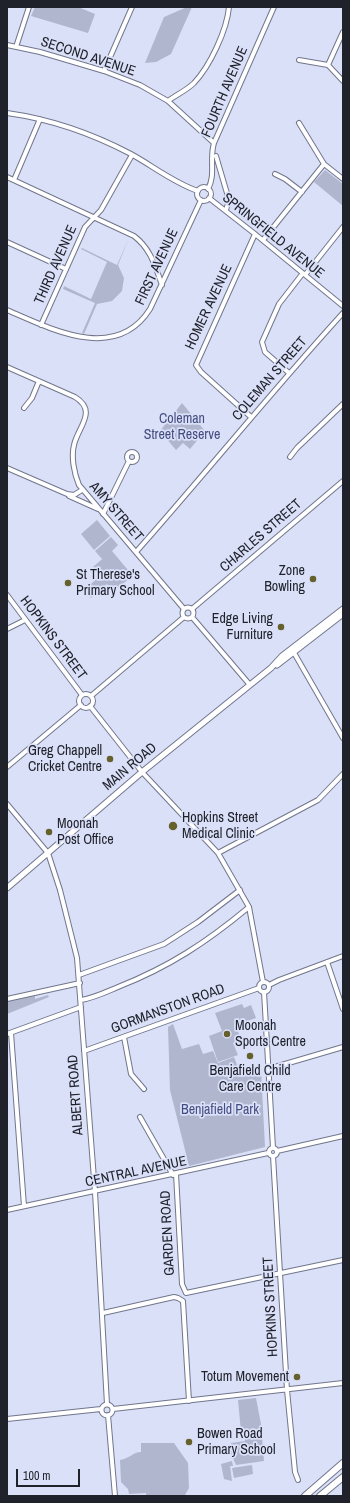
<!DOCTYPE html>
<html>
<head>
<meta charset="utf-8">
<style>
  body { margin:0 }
  #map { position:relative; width:350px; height:1503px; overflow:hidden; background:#dae0f8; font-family:"Archivo Narrow",sans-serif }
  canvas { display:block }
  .frame { position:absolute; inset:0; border:8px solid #20222b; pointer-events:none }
  .scale { position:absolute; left:16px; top:1469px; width:64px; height:18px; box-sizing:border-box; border:2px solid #20222b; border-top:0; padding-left:5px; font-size:12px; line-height:14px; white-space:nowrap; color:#20222b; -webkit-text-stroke:3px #dae0f8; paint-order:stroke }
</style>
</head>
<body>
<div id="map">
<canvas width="350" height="1503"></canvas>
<div class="frame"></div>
<div class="scale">100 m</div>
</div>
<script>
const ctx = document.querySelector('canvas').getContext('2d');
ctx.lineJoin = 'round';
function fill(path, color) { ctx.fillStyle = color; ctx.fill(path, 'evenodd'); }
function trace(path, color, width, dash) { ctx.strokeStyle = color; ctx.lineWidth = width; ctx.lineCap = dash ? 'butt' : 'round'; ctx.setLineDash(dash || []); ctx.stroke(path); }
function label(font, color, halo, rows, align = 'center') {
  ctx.font = font + ' "Archivo Narrow",sans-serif'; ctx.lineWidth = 3.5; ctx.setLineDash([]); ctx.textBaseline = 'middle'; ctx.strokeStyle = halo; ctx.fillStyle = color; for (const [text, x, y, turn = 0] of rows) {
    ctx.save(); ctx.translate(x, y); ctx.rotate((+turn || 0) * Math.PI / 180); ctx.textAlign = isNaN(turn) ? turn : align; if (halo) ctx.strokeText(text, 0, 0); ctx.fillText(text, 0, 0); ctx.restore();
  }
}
const green = new Path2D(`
  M35,7h43l17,7 -7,19 -57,-17z
  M187,7h5l-21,47 -15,8 -11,1 19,-46z
  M325,170l18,14v22l-29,-24z
  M129,238l-11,27 6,13 -2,13 -10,10 -15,3 -13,30 -2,-1 13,-30 -32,-14 1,-3 27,13 16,-37 -26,-13 1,-1 35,17z
  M182,403l23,28 -15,18 -7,-6 -7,7 -16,-19z
  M97,520l13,16 -16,14 -13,-16z
  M111,537l7,8 -6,6 21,25 -20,15 -6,-7 -16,14 -7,-8 16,-14 -7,-9 16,-14 -7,6 -7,-8z
  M35,995v4l13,-4 1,2 -42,17v-13z
  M242,1004l2,4 7,-3 5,13 -20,7 5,15 -8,3 5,12 -20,7 -9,-26 13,-5 -7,-18z
  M173,1024l9,25 17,-5 4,10 10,-3 5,12 16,-6 5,13 22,-1 4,78 -76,19 -19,-76 -2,-63z
  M256,1398l5,26 3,37 -28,4 -5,-11v-11l14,-2v-3l2,-1 -1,-5h-5l-3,-32z
  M141,1443h33l14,20 1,25 -4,7 -39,1v-3l-17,1 -1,-5 -7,-7 -1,-22c9,-1 13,-8 21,-8z
  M232,1461l1,5h-3l2,15 -8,-2 -3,-15z
  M252,1465l1,9 -19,4 -2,-10z`);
const minor = new Path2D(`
  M343,32l-15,33 15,16
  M7,45l33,7 64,19 36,14 28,16 46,42
  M16,47l13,-40
  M299,60l29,5
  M104,71l28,-64
  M168,101c8,-6 19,-11 26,-18 16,-17 33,-53 35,-76
  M7,113c43,6 86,21 124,41 22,12 43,29 67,37
  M299,123l25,41 19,15
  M216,156l13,44 -3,10
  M275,174l10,5 17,13
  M7,177l127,59c17,13 21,30 28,49
  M14,180l26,-61
  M197 194a7 7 0 1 1 14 0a7 7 0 1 1-14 0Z
  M208,189c8,-14 1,-30 6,-46l60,-136
  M209,198l46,36 88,72
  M263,240l61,-76
  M7,242l59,27
  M305,275l38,-48
  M7,310c44,19 109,53 143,-1l51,-109
  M41,325l44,-98 16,-17 31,-55
  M7,367l68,30c23,14 3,30 -1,48 -3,12 0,28 5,40l105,124
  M289,373l-24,-21 -3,-10 17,-38 24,-31
  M24,408l8,-10 7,-17
  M251,417l-50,-45 -5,-7 59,-131
  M127 457a5 5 0 1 1 10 0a5 5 0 1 1-10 0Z
  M290,457l7,-9 46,-44
  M7,468l60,26 7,1 8,-5
  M69,496l29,13
  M103,514l26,-53
  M136,552c70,-79 136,-161 207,-239
  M7,595l75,100
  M182.5 613a5.5 5.5 0 1 1 11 0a5.5 5.5 0 1 1-11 0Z
  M192,609l151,-128
  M192,617l58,68
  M7,629l18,-9
  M293,651l50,87
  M79 701a7 7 0 1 1 14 0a7 7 0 1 1-14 0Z
  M91,696l93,-79
  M90,706l52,66 76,81 31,54 14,75
  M7,767l74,-62
  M7,804l41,49 12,37 17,68 18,234 12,212
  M218,853l100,-53 25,-26
  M327,962l16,47
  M79,975l85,-31 34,-22 42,-32
  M259 987a5 5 0 1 1 10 0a5 5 0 1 1-10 0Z
  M269,985l10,-5 64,-24
  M264,992l9,156
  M7,999l73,-16
  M81,1000c13,-2 25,-8 37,-13 51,-20 89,-45 131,-80
  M11,1033l13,173
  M7,1034l74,-27
  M124,1037l7,37 13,15
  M84,1051l175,-63
  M268,1069l75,-22
  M140,1117l33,58
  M269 1152a4 4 0 1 1 8 0a4 4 0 1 1-8 0Z
  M277,1151l66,-15
  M273,1156l14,234 8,82 3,8
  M176,1174l6,110 4,9 157,-33
  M7,1210l261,-57
  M103,1313l71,-16 4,1 5,3 6,100
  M101.5 1410a5.5 5.5 0 1 1 11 0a5.5 5.5 0 1 1-11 0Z
  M113,1409l230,-26
  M108,1415l7,81
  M7,1419l94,-10`);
const major = new Path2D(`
  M277,665l66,-51
  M7,888l135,-116 129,-104 11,-12 61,-47`);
const highway = new Path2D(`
  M305,1496l38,-33
  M320,1496l23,-19`);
const markers = [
  [313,579,4,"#65602c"],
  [68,583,4,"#65602c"],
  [281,627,4,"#65602c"],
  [110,759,4,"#65602c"],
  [173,826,5,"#65602c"],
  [49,832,4,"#65602c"],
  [227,1034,4,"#65602c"],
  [250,1056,4,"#65602c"],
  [297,1377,4,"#65602c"],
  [189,1442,4,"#65602c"]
];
const streetNames = [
  ["SECOND AVENUE",88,57,18],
  ["FOURTH AVENUE",225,92,-67],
  ["SPRINGFIELD AVENUE",273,236,39],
  ["THIRD AVENUE",56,265,-66],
  ["FIRST AVENUE",157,267,-65],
  ["HOMER AVENUE",209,307,-65],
  ["COLEMAN STREET",270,379,-49],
  ["AMY STREET",116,512,49],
  ["CHARLES STREET",261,536,-41],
  ["HOPKINS STREET",53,638,53],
  ["MAIN ROAD",130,767,-40],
  ["GORMANSTON ROAD",168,1009,-20],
  ["ALBERT ROAD",76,1095,-94],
  ["CENTRAL AVENUE",136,1172,-12],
  ["GARDEN ROAD",168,1233,-93],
  ["HOPKINS STREET",271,1307,-93]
];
const parkNames = [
  ["Coleman",182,419],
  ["Street Reserve",182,435],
  ["Benjafield Park",220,1110]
];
const poiNames = [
  ["Zone",305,571,"right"],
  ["Bowling",305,587,"right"],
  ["St Therese's",76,575],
  ["Primary School",76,591],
  ["Edge Living",273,619,"right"],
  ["Furniture",273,635,"right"],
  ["Greg Chappell",102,751,"right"],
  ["Cricket Centre",102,767,"right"],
  ["Hopkins Street",182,818],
  ["Medical Clinic",182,834],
  ["Moonah",57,824],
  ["Post Office",57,840],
  ["Moonah",235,1026],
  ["Sports Centre",235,1042],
  ["Benjafield Child",250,1071,"center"],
  ["Care Centre",250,1087,"center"],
  ["Totum Movement",289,1377,"right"],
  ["Bowen Road",197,1434],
  ["Primary School",197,1450]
];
fill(green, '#b1b6cf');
trace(minor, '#71768b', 6);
trace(major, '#71768b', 7);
trace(highway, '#71768b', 8);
trace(minor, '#fff', 4);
trace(major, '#fff', 5);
trace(highway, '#fff', 6);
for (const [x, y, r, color] of markers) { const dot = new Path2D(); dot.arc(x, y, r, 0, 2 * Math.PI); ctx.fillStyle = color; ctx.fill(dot); trace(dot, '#dae0f8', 1.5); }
label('14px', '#20222b', '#dae0f8', streetNames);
label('14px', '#444d80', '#dae0f8', parkNames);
label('14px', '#20222b', '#dae0f8', poiNames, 'left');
</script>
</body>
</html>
